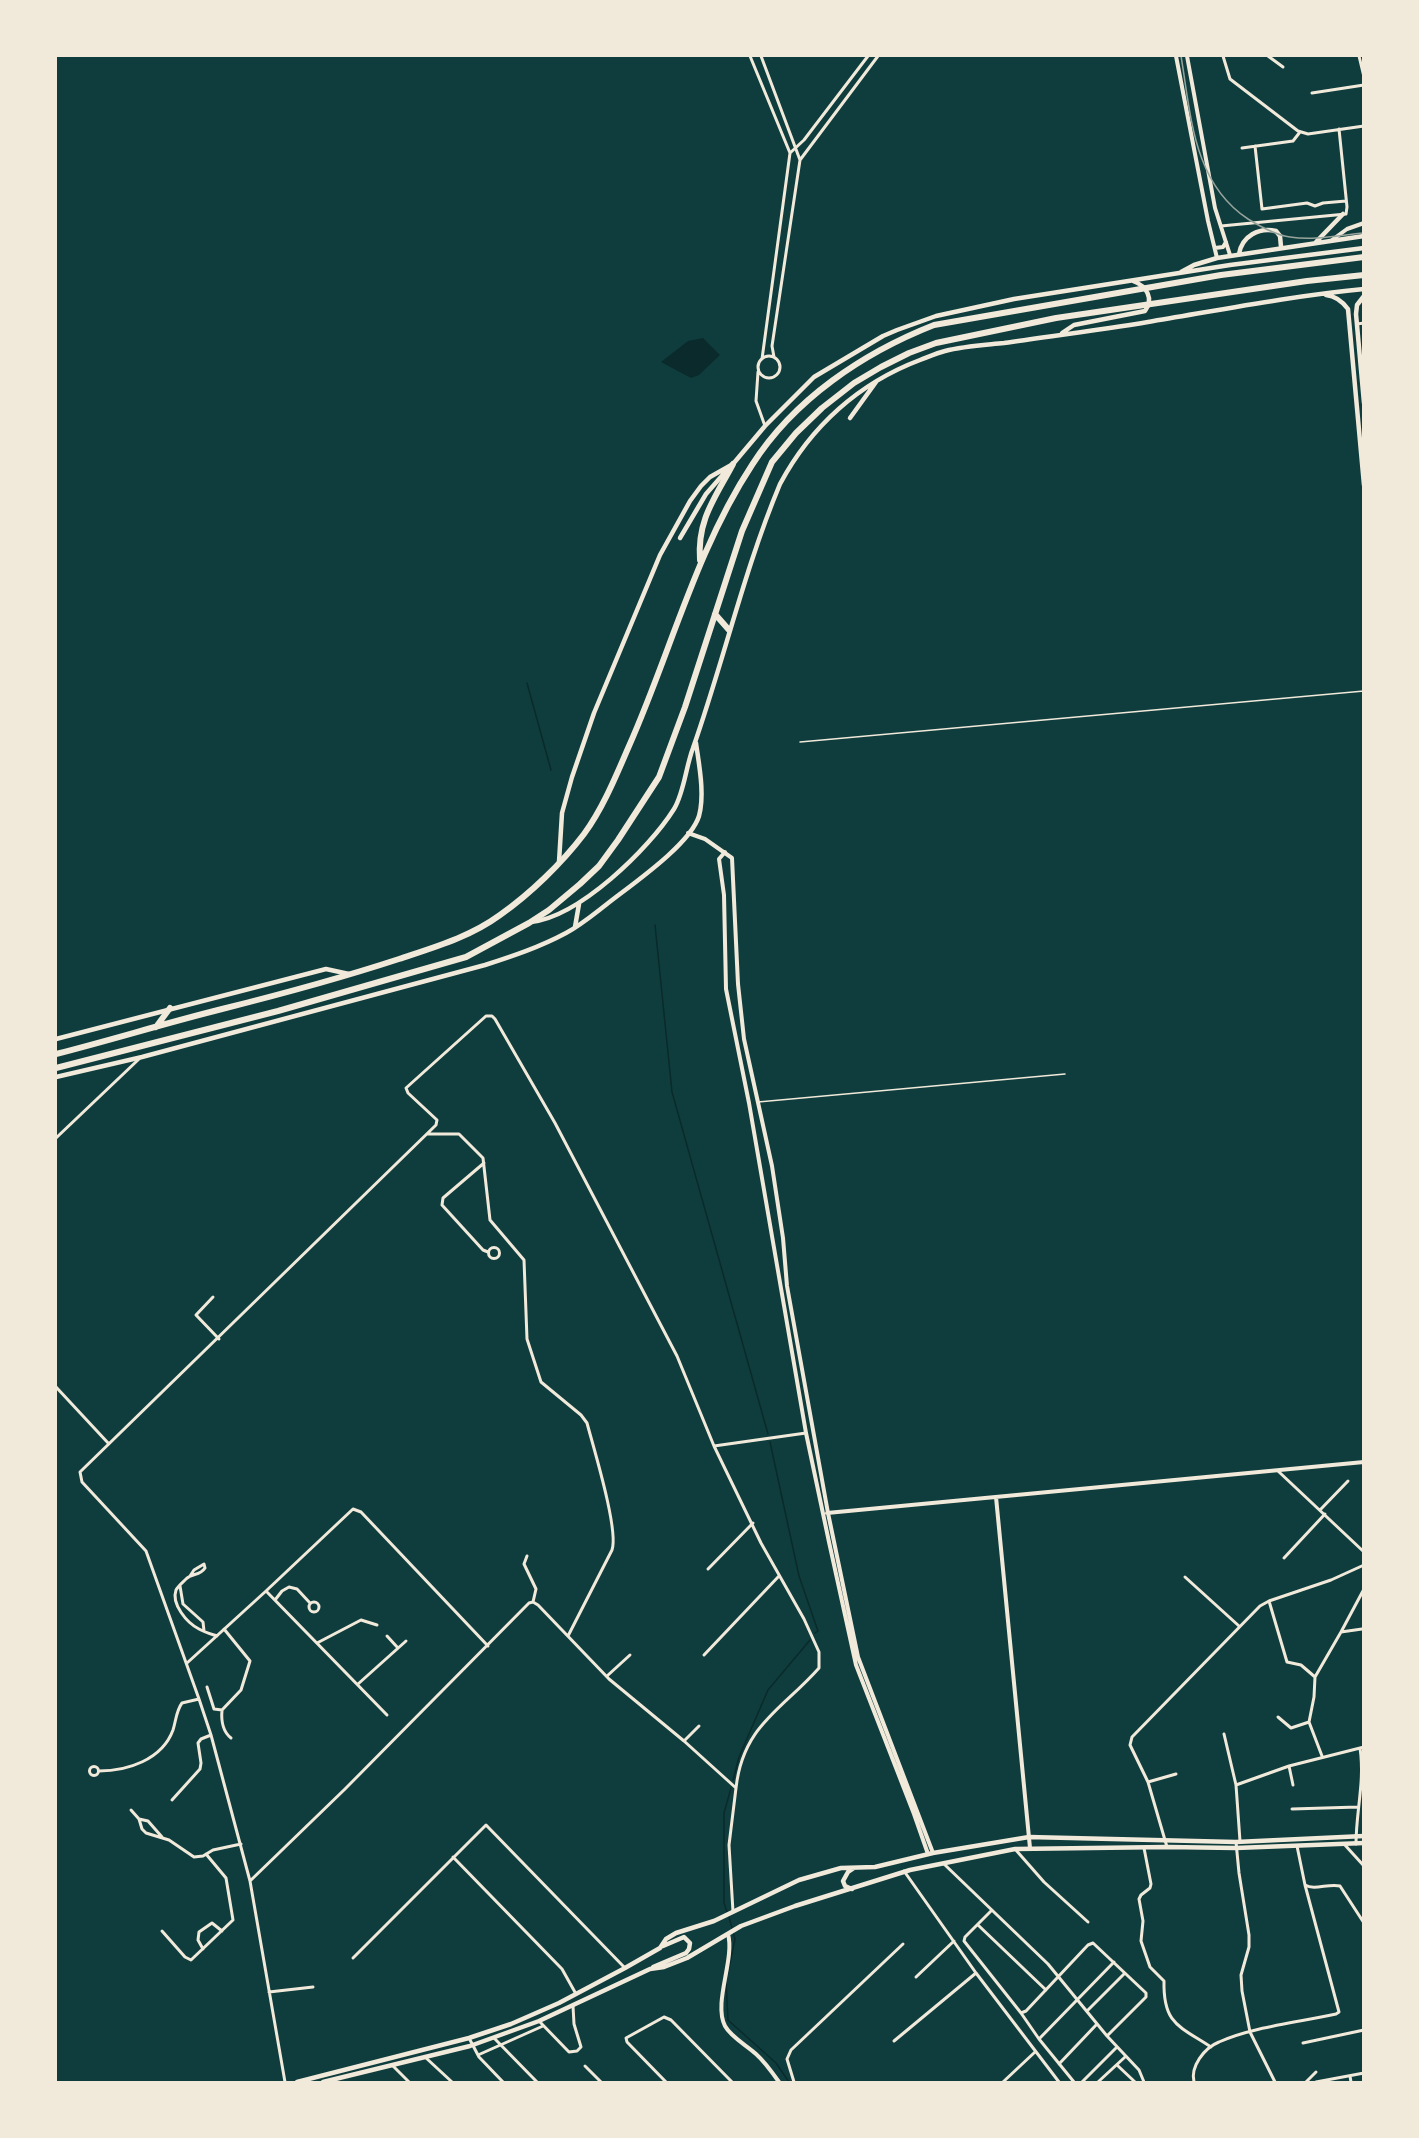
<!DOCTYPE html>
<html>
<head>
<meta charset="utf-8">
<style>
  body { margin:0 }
  #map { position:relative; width:1419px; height:2138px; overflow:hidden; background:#0f3d3e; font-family:"Exo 2",sans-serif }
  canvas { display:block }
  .frame { position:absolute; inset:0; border:57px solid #f1e9da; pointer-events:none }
</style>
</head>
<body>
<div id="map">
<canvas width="1419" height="2138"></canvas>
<div class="frame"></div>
</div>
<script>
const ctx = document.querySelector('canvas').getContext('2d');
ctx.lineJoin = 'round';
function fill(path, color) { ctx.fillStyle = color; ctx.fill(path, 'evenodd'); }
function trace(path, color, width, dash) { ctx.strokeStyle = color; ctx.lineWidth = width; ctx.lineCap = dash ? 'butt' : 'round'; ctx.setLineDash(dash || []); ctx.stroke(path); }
const water = new Path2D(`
  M703,338l17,17 -21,20 -8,3 -30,-16 27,-21z`);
const stream = new Path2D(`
  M527,683l24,87
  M655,925l17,167 96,342
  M770,1442l29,134 19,55 -3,2
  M733,1780l6,-23 29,-67 42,-50
  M727,1912l-3,-9v-90l7,-25
  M728,1973l7,-34 -6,-22
  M726,1981l2,39 48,43 13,19`);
const service = new Path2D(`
  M800,742l564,-51
  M758,1102l307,-28`);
const minor = new Path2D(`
  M750,56l40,97 -28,206
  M761,56l39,104 -28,186 2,11
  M1223,56l7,23 68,52 10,3 56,-8
  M1268,56l15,11
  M1359,56l5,21
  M1312,93l52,-8
  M1255,146l7,63 45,-6 8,3 8,-3 23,-2
  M1242,148l51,-7 7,-9
  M790,153l14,-13 64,-84
  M800,160l78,-104
  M1221,226l125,-12 1,-7 -8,-78
  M1357,324l7,-1
  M758 367a11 11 0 1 1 22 0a11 11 0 1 1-22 0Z
  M758,372l-2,29 9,25
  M428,1134h31l24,24 7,62 34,40 3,79 14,43 40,33 6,8c6,23 32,107 25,127l-44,86
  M56,1138l83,-79
  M484,1163l-41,35 -1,7 41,45 5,2
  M488.5 1253a5.5 5.5 0 1 1 11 0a5.5 5.5 0 1 1-11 0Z
  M213,1297l-17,18 23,24
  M56,1387l53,57
  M714,1446l92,-13
  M1278,1471l86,81
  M1320,1510l28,-29
  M527,1556l-3,8 12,25 -3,13
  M1284,1558l41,-44
  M708,1569l45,-46
  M190,1576l4,-6 10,-6 1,4c-5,8 -13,5 -19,11 -3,3 -8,7 -10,11 -5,14 11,33 23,39 5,3 12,5 18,7
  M1185,1577l54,49
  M180,1586l3,18 20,18 1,9
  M266,1591l121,124
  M275,1600l7,-9 7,-4 8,2 13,14
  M1269,1601l18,61 14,3 14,12
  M309 1607a5 5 0 1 1 10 0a5 5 0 1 1-10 0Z
  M224,1629l26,32 -9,29 -19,20c-1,11 0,21 9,28
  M1341,1632l21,-3
  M387,1636l11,12
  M317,1643l44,-23 16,5
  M704,1655l75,-79
  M187,1663l79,-72 87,-82 8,3 127,134
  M607,1676l23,-21
  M358,1684l48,-43
  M207,1687l7,22 8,1
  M1278,1717l13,11 18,-6
  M1224,1734l12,51 4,56
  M684,1741l15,-15
  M1322,1756l-13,-34 5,-25 1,-20 26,-45 23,-43
  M1289,1766l4,19
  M89.5 1771a4.5 4.5 0 1 1 9 0a4.5 4.5 0 1 1-9 0Z
  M99,1771c28,0 63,-11 74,-41 3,-9 3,-19 9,-27l17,-4
  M1148,1782l28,-8
  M1236,1785l53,-19 75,-19
  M172,1800l28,-31 1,-6 -3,-20 3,-4 10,-4
  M1292,1809l66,-2
  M131,1810l8,9 9,2 14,16
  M139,1819l3,10 4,4 23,7 25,17 9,-1 10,-6 28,-6
  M1236,1842l3,31 10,62v12l-8,28 1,16 8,41 25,50
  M1344,1844l20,22
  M1356,1844c0,-33 9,-63 4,-96
  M1297,1846l8,39c10,6 23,-2 35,1l24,37
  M1167,1847l-19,-65 -18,-37 2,-8 128,-131 9,-5 62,-21 33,-15
  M1144,1848l7,36 -1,4 -9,7 -2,4 4,22 -2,20 9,26 14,14c-1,43 15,45 47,66
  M1015,1849l29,33 44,40
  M453,1857l109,112 14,25
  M944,1864l104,100 59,72 32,34 5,12
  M904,1871l72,102 83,109
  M250,1881l95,-92 184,-186 4,-1 5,3 71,74 75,62 52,47 -7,57 4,67
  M992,1910l-27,27 -1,4 57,72 5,-2 62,-66 5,-2 53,50v4l-39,39
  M978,1925l68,65
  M162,1931l23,26 6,3 42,-40 -7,-42 -20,-24
  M203,1949l-5,-9 1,-8 13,-9 10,8
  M353,1958l133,-133 139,143
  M916,1977l38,-36
  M269,1992l44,-5
  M1087,2011l38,-38
  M1021,2013l18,26 35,43
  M539,2021l30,31 8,-1 4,-4 -7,-23 -1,-18
  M469,2038l10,19 24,25
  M494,2038l43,44
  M1039,2039l75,-77
  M894,2041l82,-68
  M1303,2043l61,-13
  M478,2055l65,-29
  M425,2057l27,25
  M1059,2064l38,-40
  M1117,2065l18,17
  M393,2066l16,16
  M585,2066l16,16
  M1350,2076l1,6
  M285,2082l-35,-201 -39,-146 -12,-36 -53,-148 -64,-69 -2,-10 356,-347 1,-5 -29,-27 -2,-5 80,-72h6l3,3 60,104 122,233 37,90 47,97 43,76 15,33v16c-37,42 -76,57 -83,120
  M666,2082l-39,-40 -1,-4 38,-21 7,3 61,62
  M794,2082l-7,-23 4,-9 112,-106
  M1003,2082l32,-30
  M1082,2082l35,-35
  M1098,2082l27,-25
  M1194,2082c-4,-15 10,-34 25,-40 33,-15 81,-20 117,-28l3,-2 -34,-127
  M1306,2082l10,-10
  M1316,2082l48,-9`);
const tertiary = new Path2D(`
  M1176,56l32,165 9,37
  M1187,56l28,152 15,47
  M1332,240l15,-11 17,-6
  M1215,248l8,-1 3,-5
  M688,833l17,6 27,19 6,126 6,55 28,127 11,72 4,48 41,227 30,144 75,196
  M725,852l-6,7 5,36 2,94 23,114 57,330 23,109 27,123 58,149 14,40
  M996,1497l34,351
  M827,1513l537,-51
  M728,1934c7,25 -15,69 -3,92 6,11 21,19 31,28 9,8 16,18 23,28`);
const secondary = new Path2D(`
  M1316,242l27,-28
  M1239,254c3,-18 20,-27 37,-23l4,5 1,11
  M1181,272l13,-7 23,-7 147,-22
  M1326,295c10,1 16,6 22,14l16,176
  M1364,296l-7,9 -1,9 8,89
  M1062,333l12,-8 71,-14c9,-12 2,-25 -12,-30
  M850,418l26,-36
  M680,538l26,-44 21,-24
  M559,862l3,-49 10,-36 22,-64 66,-158 30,-54 11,-15 9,-9 23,-13 32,-38 49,-49 69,-41 14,-6 39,-14 78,-17 216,-34 134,-17
  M531,922c48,-5 118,-73 143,-113 10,-16 12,-43 19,-61 31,-88 51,-178 87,-264 31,-58 79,-101 140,-124 8,-3 17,-7 25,-9 19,-5 40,-6 59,-8 48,-7 96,-13 144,-21 72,-12 143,-26 216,-33
  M575,927l4,-23
  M56,1039l270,-70 23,5
  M56,1077l86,-20 343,-92c28,-9 55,-18 81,-32 15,-8 28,-19 41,-29 24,-19 83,-59 92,-88 6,-22 0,-51 -3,-73
  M852,1889l-7,-3 -2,-5 5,-9 6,-4
  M653,1967l33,-14 3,-4 1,-6 -6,-6 -21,9
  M297,2082l172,-44 42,-14 48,-21 66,-35 35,-20 6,-9 10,-6 38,-12 85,-41 42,-12 34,-1 58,-14 96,-16 207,5 128,-6
  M323,2082l147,-36 69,-25 111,-52 14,-2 23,-9 54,-32 54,-20 115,-36 105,-21 152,-2 69,1 128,-5`);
const motorway = new Path2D(`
  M700,560c-3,-40 15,-62 33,-96
  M715,614l14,16
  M156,1027l14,-19
  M56,1054c55,-14 110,-31 166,-45 60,-15 119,-31 177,-50 36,-12 71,-22 101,-44 30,-21 62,-52 84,-81 19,-26 32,-58 45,-88 41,-92 67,-196 123,-281 42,-66 111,-112 182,-140l287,-50 143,-18
  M56,1068l222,-57 188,-54 63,-34 20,-13 31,-26 19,-18 19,-26 41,-63 26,-70 57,-176 30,-69 24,-29 26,-25 32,-25 27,-16 28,-14 27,-10 120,-25 251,-37 57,-6`);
const rail = new Path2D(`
  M1181,56c10,59 12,127 67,163 13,8 27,16 42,18 24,4 50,-2 74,-4`);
fill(water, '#0a2a2b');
trace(stream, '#0a2a2b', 1.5);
trace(service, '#f1e9da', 1.5);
trace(minor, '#f1e9da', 3);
trace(tertiary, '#f1e9da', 4);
trace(secondary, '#f1e9da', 4.5);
trace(motorway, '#f1e9da', 6);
trace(rail, '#97a49c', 1.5);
</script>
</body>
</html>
